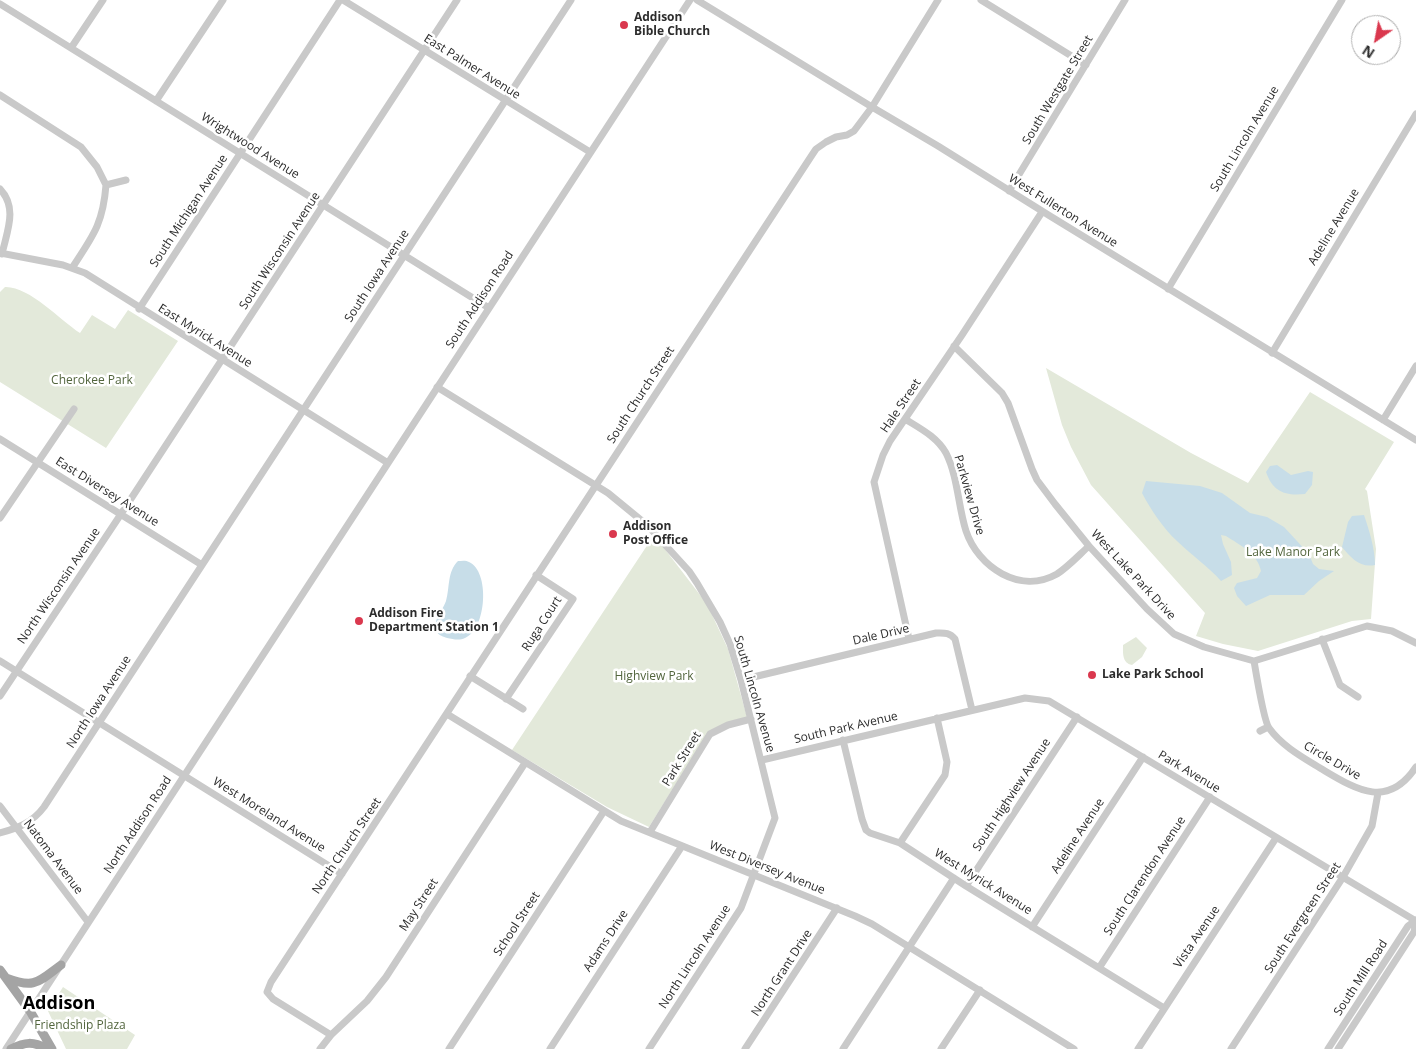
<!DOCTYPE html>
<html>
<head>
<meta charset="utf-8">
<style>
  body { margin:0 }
  #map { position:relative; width:1416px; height:1049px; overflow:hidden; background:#fff; font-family:"Open Sans",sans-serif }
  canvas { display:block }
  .north { position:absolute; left:1351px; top:15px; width:50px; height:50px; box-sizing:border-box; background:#fff; border:1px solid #ababab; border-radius:50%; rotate:213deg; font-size:14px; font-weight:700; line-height:20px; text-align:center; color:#2c2c2c }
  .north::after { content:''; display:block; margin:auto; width:18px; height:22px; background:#da384e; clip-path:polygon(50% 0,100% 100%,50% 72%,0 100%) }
</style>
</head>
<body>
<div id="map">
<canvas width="1416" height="1049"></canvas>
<div class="north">N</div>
</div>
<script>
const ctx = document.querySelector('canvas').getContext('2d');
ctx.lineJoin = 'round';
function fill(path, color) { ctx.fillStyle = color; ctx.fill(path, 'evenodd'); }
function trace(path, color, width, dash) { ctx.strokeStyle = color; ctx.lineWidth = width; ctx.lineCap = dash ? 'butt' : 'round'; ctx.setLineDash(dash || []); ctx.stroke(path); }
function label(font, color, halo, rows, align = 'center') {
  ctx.font = font + ' "Open Sans",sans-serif'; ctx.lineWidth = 5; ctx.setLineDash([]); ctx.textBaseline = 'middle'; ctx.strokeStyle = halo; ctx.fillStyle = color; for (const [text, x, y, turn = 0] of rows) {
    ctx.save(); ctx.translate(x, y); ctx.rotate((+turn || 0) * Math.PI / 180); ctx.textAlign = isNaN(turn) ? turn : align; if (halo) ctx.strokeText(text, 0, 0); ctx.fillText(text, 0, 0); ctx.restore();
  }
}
const green = new Path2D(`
  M5,287c24,-1 55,33 75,46l12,-18 23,14 13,-19 50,31 -72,107 -106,-66v-90z
  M1046,368l145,85 57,30 62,-91 84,50 -29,47 2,2 9,58 -5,70 -19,2 -94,30 -35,-7 -27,-8 9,-23 -114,-128 -20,-38 -9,-22z
  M654,535l53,69 21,45 19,68 -44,23 -54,87 -42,-20 -95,-57z
  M1136,637l11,11 -5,9 -10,8c-10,-2 -9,-12 -9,-20z
  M63,987l72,48 -8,14h-61l-18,-38z`);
const water = new Path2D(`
  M1277,465l14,10 17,-4 5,1 -1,13 -7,9c-20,2 -32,-2 -39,-22l4,-6z
  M1146,481l54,5 22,7 28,20 17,4 17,10 25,27 4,10 6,5 15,2 -15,10 -15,14h-34l-24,11 -9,-10 -3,-8 3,-5 20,-5 4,-7c-3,-17 -21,-26 -35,-35l-5,-1 2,9 8,18 1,13 -11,6c-13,-15 -30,-26 -44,-40 -14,-13 -26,-31 -35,-48z
  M1364,515c5,15 11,33 11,50 -15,3 -24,-7 -33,-18l6,-25 4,-6z
  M458,561c3,0 8,-1 11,1 21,9 18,67 -4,76 -6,3 -12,1 -18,0 -24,-7 -5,-25 -1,-37 4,-14 1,-29 12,-40z`);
const minor = new Path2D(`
  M343,0l247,152
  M697,0l175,107 66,39 112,70 366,224
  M981,0l105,65
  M0,4l489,304
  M71,48l32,-48
  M0,95l81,52 16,20 9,18
  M156,101l67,-101
  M0,189c18,19 7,42 2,65
  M1009,191l116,-191
  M0,253l63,12 22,8 303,190
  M72,268c21,-32 31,-44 34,-83l20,-5
  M1168,289l174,-289
  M139,309l201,-309
  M954,346l48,47 6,10 24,66 5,11 18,24 34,42 58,63 27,25 30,13 50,14 113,-35 25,5 24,12
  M1272,353l144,-239
  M437,387l171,106 39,32 42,46 8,12 23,39 10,22 11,36 34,138 -34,90 -92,141
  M905,419c16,10 32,18 41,34 12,24 12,53 20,78 12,36 54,64 91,43 11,-7 22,-19 32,-28
  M1383,420l33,-54
  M0,439l202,126
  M0,518l74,-109
  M909,639l-35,-157 9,-27 7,-14 72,-106 80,-123
  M1322,639l18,46 18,12
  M0,661l342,213
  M1254,661c2,12 10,60 15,67 13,18 33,29 51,40 34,20 67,43 96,-1
  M470,676l53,33
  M741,680l195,-47c8,0 13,-1 19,6l17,71
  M0,696l121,-182 336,-514
  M506,699l67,-100 -37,-24
  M447,714l174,107 234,95 17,8 202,125
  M1260,731l8,-4
  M843,740l19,79 4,11 4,3 30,10 66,43 198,122
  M762,760l263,-62 24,3 367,220
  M0,806l88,116
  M650,832l60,-98 18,-9 23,-6
  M0,833c18,-5 32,-10 44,-26l527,-807
  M900,843l45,-68 2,-13 -10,-44
  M966,886l111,-169
  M1032,927l111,-170
  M1099,968l111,-171
  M331,1035l-58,-36 -6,-7 4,-10 541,-827 4,-6 10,-7 10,-5 11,-2 7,-4 18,-24 66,-107
  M6,1049l684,-1049
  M320,1049l11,-14 36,-34 19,-24 139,-214
  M449,1049l155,-238
  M550,1049l132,-203
  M745,1049l92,-141
  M843,1049l111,-171
  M941,1049l39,-59
  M1138,1049l138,-211
  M1231,1049l112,-172 29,-51 6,-33
  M1328,1049l80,-123 8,-6
  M1338,1049l76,-117 2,-11`);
const major = new Path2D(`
  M0,970l30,41 22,38
  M6,978c29,11 32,4 55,-13
  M11,1049c14,-7 22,-8 36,0`);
const markers = [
  [624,25,5,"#da384e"],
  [613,534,5,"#da384e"],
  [359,621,5,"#da384e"],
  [1092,675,5,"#da384e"]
];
const poiNames = [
  ["Addison",634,18],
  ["Bible Church",634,32],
  ["Addison",623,527],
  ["Post Office",623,541],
  ["Addison Fire",369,614],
  ["Department Station 1",369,628],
  ["Lake Park School",1102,675]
];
const streetNames = [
  ["East Palmer Avenue",472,67,32],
  ["South Westgate Street",1058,90,-59],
  ["South Lincoln Avenue",1245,139,-59],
  ["Wrightwood Avenue",250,146,32],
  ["South Michigan Avenue",189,211,-57],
  ["West Fullerton Avenue",1063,211,32],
  ["Adeline Avenue",1334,227,-59],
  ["South Wisconsin Avenue",280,251,-57],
  ["South Iowa Avenue",377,276,-57],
  ["South Addison Road",480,300,-57],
  ["East Myrick Avenue",205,336,32],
  ["South Church Street",641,395,-57],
  ["Hale Street",901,406,-56],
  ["East Diversey Avenue",107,492,32],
  ["Parkview Drive",969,495,74],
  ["West Lake Park Drive",1133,575,47],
  ["North Wisconsin Avenue",59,586,-56],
  ["Ruga Court",542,624,-57],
  ["Dale Drive",881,635,-13],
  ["South Lincoln Avenue",754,694,74],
  ["North Iowa Avenue",99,702,-57],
  ["South Park Avenue",846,728,-13],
  ["Park Street",682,759,-58],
  ["Circle Drive",1332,761,30],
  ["Park Avenue",1189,772,31],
  ["South Highview Avenue",1012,795,-57],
  ["West Moreland Avenue",269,815,32],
  ["North Addison Road",138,825,-57],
  ["Adeline Avenue",1078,836,-57],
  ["North Church Street",347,846,-56],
  ["Natoma Avenue",53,857,53],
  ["West Diversey Avenue",767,868,22],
  ["South Clarendon Avenue",1145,876,-57],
  ["West Myrick Avenue",983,882,32],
  ["May Street",419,905,-57],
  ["South Evergreen Street",1303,918,-57],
  ["School Street",517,924,-57],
  ["Vista Avenue",1197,937,-56],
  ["Adams Drive",606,941,-57],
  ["North Lincoln Avenue",695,957,-57],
  ["North Grant Drive",782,973,-57],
  ["South Mill Road",1361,978,-57]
];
const parkNames = [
  ["Cherokee Park",92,381],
  ["Lake Manor Park",1293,553],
  ["Highview Park",654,677],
  ["Friendship Plaza",80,1026]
];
const districtNames = [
  ["Addison",59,1004]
];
fill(green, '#e3e9da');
fill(water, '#c7dde8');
trace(minor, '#c9c9c9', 7);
trace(major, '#a4a4a4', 9);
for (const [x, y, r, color] of markers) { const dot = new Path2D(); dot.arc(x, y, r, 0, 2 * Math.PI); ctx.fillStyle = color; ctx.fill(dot); trace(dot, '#fff', 2); }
label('bold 12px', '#2c2c2c', '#fff', poiNames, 'left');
label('12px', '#2c2c2c', '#fff', streetNames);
label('12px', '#52653d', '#fff', parkNames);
label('bold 18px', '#000', '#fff', districtNames);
</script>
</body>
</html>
